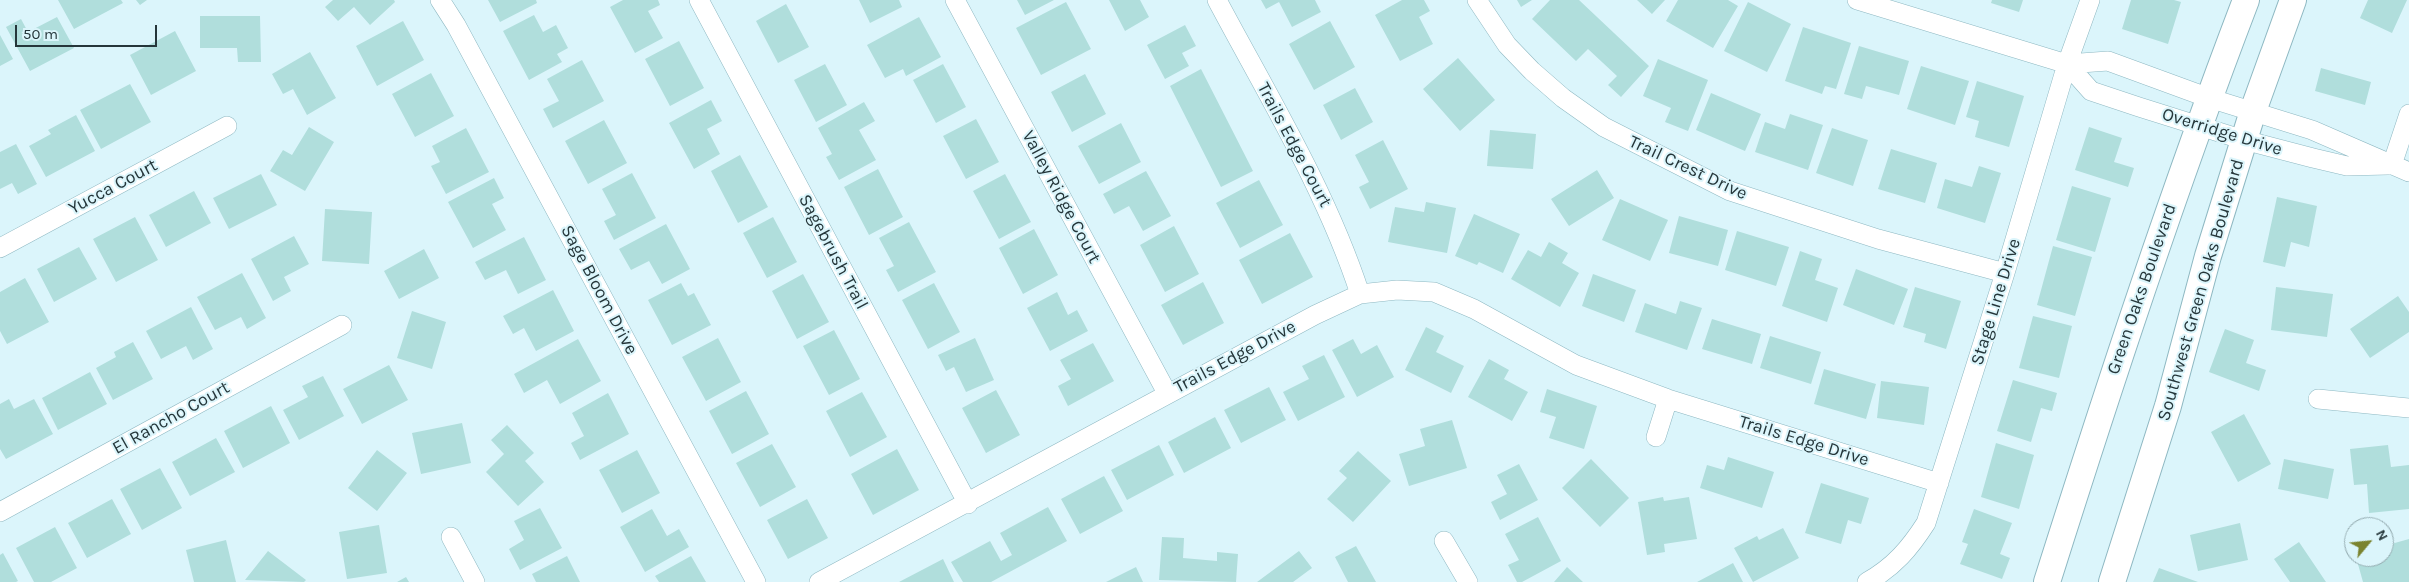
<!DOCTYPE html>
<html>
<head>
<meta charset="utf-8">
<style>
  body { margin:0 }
  #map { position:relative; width:2409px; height:582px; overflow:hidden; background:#dbf5fb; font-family:Karla,sans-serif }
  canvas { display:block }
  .north { position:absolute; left:2344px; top:517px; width:50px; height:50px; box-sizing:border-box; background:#dbf5fb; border:1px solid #92a9ae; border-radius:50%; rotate:62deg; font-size:14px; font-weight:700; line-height:20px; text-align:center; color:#25363a }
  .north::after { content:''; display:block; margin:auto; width:18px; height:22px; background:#7a832e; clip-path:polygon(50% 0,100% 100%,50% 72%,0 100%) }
  .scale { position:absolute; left:15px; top:25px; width:142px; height:22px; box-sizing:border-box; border:2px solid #25363a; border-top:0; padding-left:6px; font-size:15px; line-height:18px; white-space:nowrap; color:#25363a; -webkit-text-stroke:4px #dbf5fb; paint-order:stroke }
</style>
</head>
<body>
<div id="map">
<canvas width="2409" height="582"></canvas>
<div class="north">N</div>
<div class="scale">50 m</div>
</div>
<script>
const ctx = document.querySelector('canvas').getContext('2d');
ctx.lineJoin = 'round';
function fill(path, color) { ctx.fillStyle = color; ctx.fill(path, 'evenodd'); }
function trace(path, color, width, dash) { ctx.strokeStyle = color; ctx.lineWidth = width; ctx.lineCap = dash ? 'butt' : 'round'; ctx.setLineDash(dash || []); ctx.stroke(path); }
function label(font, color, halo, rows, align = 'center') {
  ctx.font = font + ' Karla,sans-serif'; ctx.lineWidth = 4; ctx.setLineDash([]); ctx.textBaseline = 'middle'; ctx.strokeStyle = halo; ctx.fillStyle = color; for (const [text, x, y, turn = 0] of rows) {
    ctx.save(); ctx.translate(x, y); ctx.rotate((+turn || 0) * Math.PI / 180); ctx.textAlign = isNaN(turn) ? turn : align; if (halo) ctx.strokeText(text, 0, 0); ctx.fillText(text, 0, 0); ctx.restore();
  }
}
const building = new Path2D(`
  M58,0h63l2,3 -49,26z
  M136,0h11l-7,5z
  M333,0h61l1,2 -25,23 -16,-18 -16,14 -13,-14z
  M488,0h48l1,3 -37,19z
  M623,0h35l2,5 -12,6 15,27 -28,15 -25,-46z
  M859,0h40l3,7 -32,16z
  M1017,0h37l-29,15z
  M1109,0h31l9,17 -24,14z
  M1261,0h54l6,12 -29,15 -13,-25 -13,7z
  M1402,0h22l6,11 -11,6 14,27 -33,17 -25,-46z
  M1517,0h15l-11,7z
  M1550,0h29l70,66 -28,31 -13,-12 9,-9 -29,-27 -12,12 -44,-42z
  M1637,0h28l-13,14z
  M1678,0h50l10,6 -25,42 -47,-27z
  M1992,0h31l-4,12 -28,-9z
  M2131,0h43l7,2 -13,42 -46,-15z
  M2368,0h39l-15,33 -32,-15z
  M1066,2l25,47 -50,26 -25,-47z
  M1748,2l43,22 -24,48 -43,-21z
  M786,4l23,43 -31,16 -22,-42z
  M534,15l9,17 13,-7 12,23 -11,6 5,8 -33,18 -26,-49z
  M200,16h60l1,46h-23l-1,-14h-37z
  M57,17l17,31 -44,23 -24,-44 15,-8 7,13z
  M919,17l22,40 -35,19 -3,-7 -18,9 -18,-33z
  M403,21l21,39 -47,26 -21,-40z
  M1330,21l25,46 -41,23 -25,-46z
  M1185,25l11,21 -14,7 7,13 -24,13 -18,-34z
  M1803,27l48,16 -15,46 -11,-3 -3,8 -37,-13z
  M175,31l21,40 -45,24 -21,-40z
  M0,35l13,24 -13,7z
  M679,41l25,47 -34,18 -25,-47z
  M1859,46l50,15 -10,34 -33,-9 -4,13 -18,-5z
  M310,52l26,46 -29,17 -14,-26 -10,5 -11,-20z
  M1458,58l37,42 -35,31 -37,-42z
  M1658,59l50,21 -20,51 -23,-9 6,-14 -28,-12z
  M582,60l22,41 -51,27 -10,-19 16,-8 -12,-22z
  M825,64l22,41 -31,17 -22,-42z
  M943,64l23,43 -30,16 -23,-43z
  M1921,66l48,15 -14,44 -48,-16z
  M2321,68l50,14 -6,23 -50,-14z
  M1201,69l52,102 -32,16 -51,-101z
  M431,73l23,43 -39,21 -23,-43z
  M1085,74l21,40 -34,18 -21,-40z
  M1977,81l47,15 -15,51 -34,-10 4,-16 -13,-4z
  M130,84l21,38 -50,27 -21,-39z
  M1355,88l18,34 -32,18 -18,-35z
  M1711,93l50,21 -16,37 -49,-21z
  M711,100l11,21 -15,8 13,25 -26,15 -25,-46z
  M864,102l11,19 -16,9 17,30 -37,20 -13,-23 6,-3 -14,-26z
  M1790,114l33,11 -15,45 -53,-18 10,-30 20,7z
  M76,115l19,36 -49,26 -17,-31 22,-12 -3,-4z
  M976,119l23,43 -33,17 -23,-43z
  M604,120l23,43 -39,21 -23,-43z
  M1121,123l20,39 -42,22 -21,-38z
  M309,127l25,15 -29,49 -35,-20 13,-21 9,5z
  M2089,127l33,11 -8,24 20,6 -6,19 -53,-17z
  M466,128l23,44 -43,22 -15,-28 9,-4 -8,-16z
  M1832,128l36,12 -15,46 -37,-13z
  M1490,130l46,4 -3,35 -46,-3z
  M1383,140l25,49 -38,20 -11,-22 10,-5 -14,-27z
  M16,144l21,40 -19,10 -6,-11 -12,6v-37z
  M1891,149l46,14 -12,40 -47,-14z
  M740,155l28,52 -30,16 -27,-52z
  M1979,166l22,7 -16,50 -48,-15 8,-29 27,8z
  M878,169l25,48 -34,18 -25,-48z
  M1597,170l17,28 -45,28 -18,-27z
  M1146,171l25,45 -28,15 -14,-25 -15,8 -11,-20z
  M632,173l24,45 -42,22 -10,-19 12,-6 -14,-26z
  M261,174l16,31 -48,24 -16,-31z
  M1005,174l26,48 -32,17 -26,-48z
  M494,178l10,20 -12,6 14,26 -33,18 -25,-46z
  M1259,180l24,45 -43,23 -24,-45z
  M2072,186l39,12 -16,54 -39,-12z
  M194,191l17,32 -45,24 -17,-32z
  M2277,197l40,9 -8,41 -18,-5 -6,25 -22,-5z
  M1620,199l48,21 -18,41 -48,-21z
  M1426,202l30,6 -9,45 -59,-11 7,-35 29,5z
  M325,209l47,3 -3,52 -47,-3z
  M1474,214l46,20 -17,39 -24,-11 -2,3 -22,-9z
  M1679,216l49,14 -10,36 -49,-13z
  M135,217l23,43 -42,22 -23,-43z
  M773,217l24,45 -30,16 -24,-45z
  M909,222l27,50 -38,20 -12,-22 8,-4 -15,-28z
  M666,224l24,45 -28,15 -13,-23 -18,9 -12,-21z
  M1174,226l25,48 -34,18 -25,-47z
  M1034,229l24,46 -35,19 -24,-46z
  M1737,231l52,16 -13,39 -51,-16z
  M1290,233l23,44 -51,27 -23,-44z
  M294,236l15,28 -25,13 7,14 -18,10 -22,-42z
  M524,237l22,43 -28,14 -12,-24 -21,10 -10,-18z
  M1549,242l19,11 -6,10 17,10 -19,34 -49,-28 17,-29 13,7z
  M2053,246l39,11 -17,59 -38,-11z
  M79,247l18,32 -43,23 -17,-33z
  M424,249l15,29 -40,21 -15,-28z
  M1800,251l22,8 -7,21 23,8 -11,34 -45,-16z
  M1856,269l52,20 -14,36 -51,-20z
  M242,273l24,45 -19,11 -6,-12 -26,13 -18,-33z
  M803,274l26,48 -32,17 -25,-48z
  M1593,274l43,16 -12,32 -42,-16z
  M25,278l24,44 -42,22 -7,-13v-39z
  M1203,282l21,41 -41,22 -22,-40z
  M681,283l7,13 6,-3 17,32 -39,20 -24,-45z
  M934,283l26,49 -32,17 -26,-49z
  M1915,287l46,14 -15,48 -22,-7 2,-8 -23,-7z
  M2276,287l57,7 -6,43 -56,-7z
  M553,290l21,41 -38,20 -12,-23 -11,6 -10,-18z
  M1057,292l11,23 9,-5 11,21 -38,20 -23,-43z
  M2398,296l11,16v20l-39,26 -20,-29z
  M1680,301l22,7 -15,42 -52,-18 10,-29 31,11z
  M191,307l22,42 -20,11 -7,-14 -25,13 -15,-28z
  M412,311l34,11 -14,47 -35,-11z
  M2033,316l39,10 -13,52 -40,-10z
  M1712,319l49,15 -9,30 -50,-15z
  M1426,327l18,9 -8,16 28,14 -13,27 -46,-23z
  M2225,329l29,11 -8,23 20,7 -7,21 -50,-19z
  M834,330l26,49 -31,16 -26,-49z
  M1770,336l51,16 -10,32 -51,-16z
  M718,338l23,44 -35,19 -24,-44z
  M975,338l19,42 -28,12 -12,-25 -8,4 -8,-16z
  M578,339l23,42 -41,23 -13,-24 -23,13 -10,-19z
  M1353,339l8,15 16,-9 17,32 -37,20 -25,-47z
  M133,342l20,37 -40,21 -17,-32 20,-11 -2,-5z
  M1093,343l21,38 -46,25 -10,-20 13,-7 -11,-19z
  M1324,355l21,42 -47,24 -15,-29 26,-13 -7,-13z
  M1489,359l20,11 -5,9 24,13 -16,29 -44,-24z
  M389,365l19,35 -46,24 -19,-35z
  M1824,369l52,15 -10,35 -52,-15z
  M90,372l17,32 -49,26 -16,-32z
  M323,376l21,40 -45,24 -16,-30 25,-13 -6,-11z
  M2013,380l44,13 -5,18 -11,-3 -10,34 -34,-11z
  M1881,381l48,6 -5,38 -47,-7z
  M1269,387l17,33 -45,23 -17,-33z
  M1547,389l50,17 -13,43 -35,-11 7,-21 -16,-5z
  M996,390l24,45 -34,18 -24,-45z
  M746,391l23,43 -37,20 -23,-43z
  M862,392l25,45 -37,20 -24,-46z
  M608,393l21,41 -49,26 -9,-17 13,-7 -12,-23z
  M9,399l5,10 20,-10 19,35 -47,25 -6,-10v-45z
  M271,406l19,37 -47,25 -19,-37z
  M2244,414l27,50 -33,18 -27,-50z
  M1215,417l16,31 -47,25 -16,-31z
  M1452,420l15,48 -58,18 -10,-32 26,-8 -5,-17z
  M462,423l9,40 -50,11 -9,-41z
  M507,425l27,28 -9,8 19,21 -26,24 -32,-34 18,-18 -13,-14z
  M216,438l19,34 -45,24 -18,-34z
  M1996,443l38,12 -15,54 -38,-12z
  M772,444l24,43 -36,20 -24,-44z
  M1159,445l15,30 -47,25 -16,-30z
  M2388,445l3,22 18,-2v44l-40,4 -2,-29 -13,1 -4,-36z
  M897,449l22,41 -46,25 -22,-41z
  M377,450l30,23 -30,38 -29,-23z
  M637,450l23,43 -38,20 -23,-43z
  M1358,451l33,30 -38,41 -26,-23 20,-21 -8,-7z
  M1728,457l46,15 -12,36 -62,-20 7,-23 17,5z
  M1591,459l38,39 -29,29 -38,-39z
  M2284,459l50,10 -6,30 -50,-10z
  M1519,464l19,36 -38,20 -9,-18 16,-8 -10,-19z
  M160,468l22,40 -40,22 -22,-41z
  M1104,476l19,35 -43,23 -19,-35z
  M1821,483l48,15 -8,26 -13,-4 -7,24 -36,-11z
  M1663,497l1,4 25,-4 8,42 -33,5 1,8 -18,3 -9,-53z
  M112,499l19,35 -44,24 -19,-35z
  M807,499l21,39 -40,21 -21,-39z
  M1048,507l19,34 -76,41h-28l-12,-20 39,-21 11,20 11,-6 -12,-22z
  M540,508l22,40 -42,22 -11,-21 15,-9 -10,-19z
  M652,509l15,27 12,-7 10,18 -44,25 -25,-45z
  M1974,509l38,14 -12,31 10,4 -8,21 -42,-15 8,-20 -6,-2z
  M1538,517l23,44 -39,21h-5l-9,-17 11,-5 -14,-26z
  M2240,523l8,37 -50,11 -8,-36z
  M379,525l8,48 -40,6 -8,-47z
  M55,527l22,41 -26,14h-17l-18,-34z
  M1783,528l16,30 -46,24 -19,-34 23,-12 2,4z
  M1162,537l22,1 -1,20 34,3v-9l21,2 -2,28 -77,-2z
  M2409,539v43h-46l-7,-25h28v-11z
  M226,540l10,42h-42l-8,-32z
  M2299,542l27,40h-36l-16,-23z
  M1356,546l20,36h-28l-13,-25z
  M268,551l38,29 -2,2 -59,-2z
  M1299,551l13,17 -19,14h-36z
  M3,553l15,28 -2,1h-16v-27z
  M567,556l13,26h-44l-4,-8z
  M691,556l15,26h-47l-4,-6z
  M943,559l11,23h-55z
  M1733,563l10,19h-46z
  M1136,567l7,15h-37z
  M1567,567l16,15h-29z
  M2159,568l39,14h-45z
  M406,577l3,5h-12z`);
const street = new Path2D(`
  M440,0l16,25 300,557
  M699,0l269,504
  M955,0l212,393
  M1217,0c51,96 109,190 143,294
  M1477,0l30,45 25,26 31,27 41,29 126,64 148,48 127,34
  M1857,0l210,64 41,-3 101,37 103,32 97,42
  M2067,64l24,27 48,16 105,33 69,18 34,8 41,-1
  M2392,165l17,-51
  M0,248l227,-122
  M2318,399l91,9
  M1656,437l12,-38
  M0,512l342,-187
  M451,537l24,45
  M1444,541l24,41
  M819,582l496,-267 45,-21 37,-4 37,2 40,17 102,56 92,34 271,84
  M1867,582c27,-15 43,-34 59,-59l79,-250 62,-209 23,-64`);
const secondary = new Path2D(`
  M2047,582c62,-196 126,-391 199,-582
  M2112,582l56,-176 40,-150 45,-145 40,-111`);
const streetNames = [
  ["Overridge Drive",2222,132,17],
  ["Trails Edge Court",1294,145,62],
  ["Trail Crest Drive",1688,168,25],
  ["Yucca Court",113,187,-28],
  ["Valley Ridge Court",1061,197,62],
  ["Sagebrush Trail",833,252,62],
  ["Green Oaks Boulevard",2142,289,-71],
  ["Sage Bloom Drive",599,290,62],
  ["Southwest Green Oaks Boulevard",2201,290,-74],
  ["Stage Line Drive",1996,302,-73],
  ["Trails Edge Drive",1235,357,-28],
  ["El Rancho Court",171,418,-29],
  ["Trails Edge Drive",1804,441,17]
];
fill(building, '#b0dedc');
trace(street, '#8eb8c2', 20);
trace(secondary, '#8eb8c2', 28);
trace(street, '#fff', 19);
trace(secondary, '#fff', 26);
label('18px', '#25363a', '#dbf5fb', streetNames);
</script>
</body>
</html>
